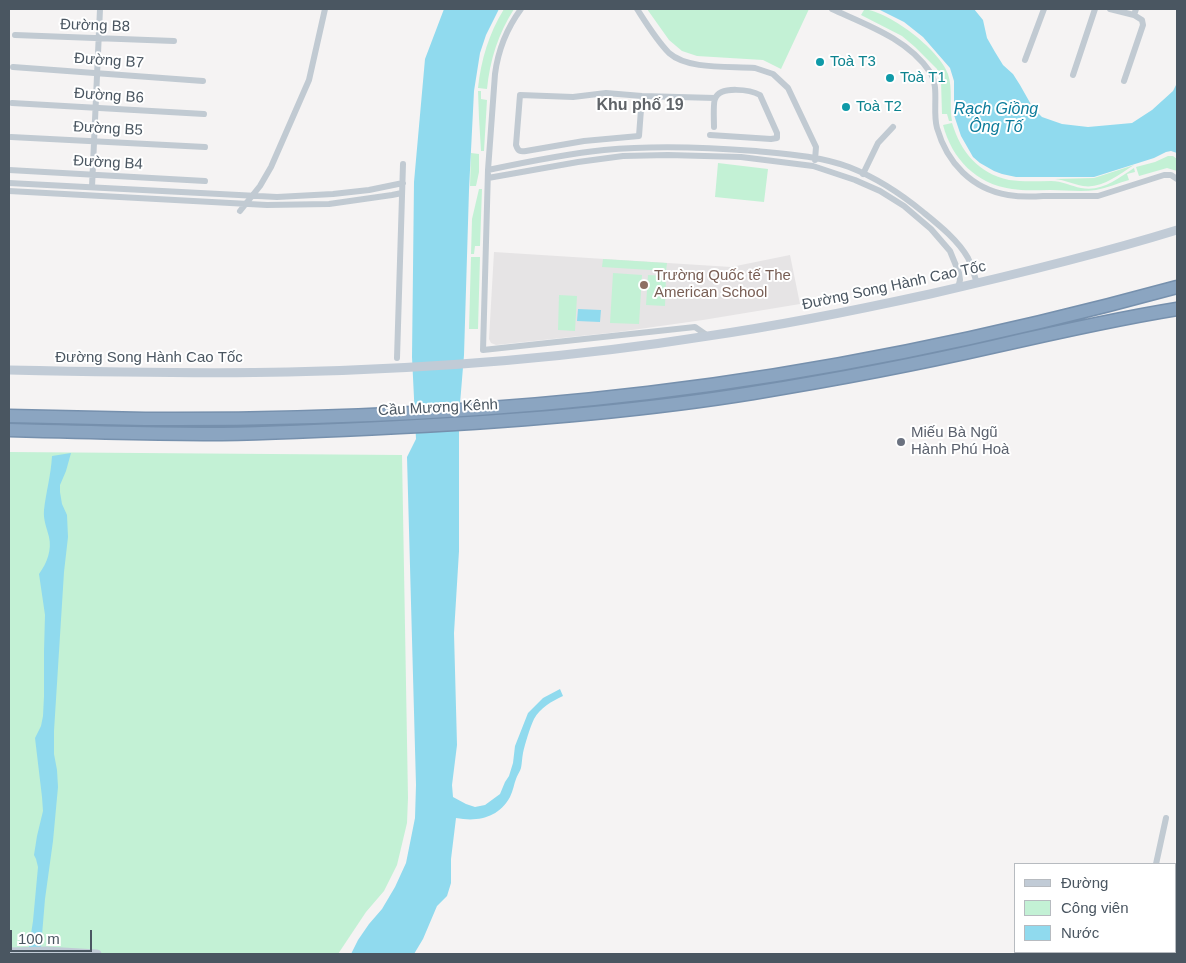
<!DOCTYPE html>
<html>
<head>
<meta charset="utf-8">
<style>
  body { margin:0 }
  #map { position:relative; width:1186px; height:963px; overflow:hidden; background:#f5f3f3; font-family:Arial,sans-serif }
  canvas { display:block }
  .frame { position:absolute; inset:0; border:10px solid #4a5661; pointer-events:none }
  .legend { position:absolute; left:1014px; top:863px; width:162px; height:90px; box-sizing:border-box; background:#fff; border:1px solid #b7bbc0; margin:0; padding:6px 9px; list-style:none; font-size:15px; color:#4a5661 }
  .legend li { display:flex; align-items:center; gap:10px; height:25px }
  .legend b { width:25px; border:1px solid #b7bbc0 }
  .scale { position:absolute; left:10px; top:930px; width:82px; height:22px; box-sizing:border-box; border:2px solid #4a5661; border-top:0; padding-left:6px; font-size:15px; line-height:18px; white-space:nowrap; color:#4a5661; -webkit-text-stroke:4px #fff; paint-order:stroke }
</style>
</head>
<body>
<div id="map">
<canvas width="1186" height="963"></canvas>
<div class="frame"></div>
<ul class="legend">
<li><b style="height:6px;background:#c1cbd6"></b>Đường</li>
<li><b style="height:14px;background:#c3f1d5"></b>Công viên</li>
<li><b style="height:14px;background:#90daee"></b>Nước</li>
</ul>
<div class="scale">100 m</div>
</div>
<script>
const ctx = document.querySelector('canvas').getContext('2d');
ctx.lineJoin = 'round';
function fill(path, color) { ctx.fillStyle = color; ctx.fill(path, 'evenodd'); }
function trace(path, color, width, dash) { ctx.strokeStyle = color; ctx.lineWidth = width; ctx.lineCap = dash ? 'butt' : 'round'; ctx.setLineDash(dash || []); ctx.stroke(path); }
function label(font, color, halo, rows, align = 'center') {
  ctx.font = font + ' Arial,sans-serif'; ctx.lineWidth = 4; ctx.setLineDash([]); ctx.textBaseline = 'middle'; ctx.strokeStyle = halo; ctx.fillStyle = color; for (const [text, x, y, turn = 0] of rows) {
    ctx.save(); ctx.translate(x, y); ctx.rotate((+turn || 0) * Math.PI / 180); ctx.textAlign = isNaN(turn) ? turn : align; if (halo) ctx.strokeText(text, 0, 0); ctx.fillText(text, 0, 0); ctx.restore();
  }
}
const education = new Path2D(`
  M494,252l237,15 59,-12 10,49 -97,16 -85,12 -122,13 -5,-2 -2,-4z`);
const green = new Path2D(`
  M504,9h10c-16,25 -24,51 -27,80l-9,-1c3,-28 11,-55 26,-79z
  M647,9h162l-28,60 -18,-9 -66,-4 -15,-5 -13,-11z
  M861,9c26,0 79,41 87,65 5,15 1,31 4,47h-3l-2,-7h-5l-1,-33 -4,-12 -22,-22 -13,-11 -41,-21 3,-5z
  M478,91h3v8l6,1 -3,51h-3l-2,-33z
  M952,123c9,29 26,50 57,57 14,2 28,1 42,1 11,0 20,5 30,7 21,4 36,-9 53,-20l1,4 -8,2 2,6c-11,3 -22,8 -33,10 -15,2 -31,0 -46,0 -13,0 -26,1 -38,-1 -36,-5 -60,-30 -69,-64z
  M471,153l8,1v18l-3,14h-6z
  M1168,156h5l4,3v12l-10,-3 -28,8 -3,-9 19,-5z
  M718,163l50,6 -4,33 -49,-5z
  M1134,165c-16,10 -32,24 -51,21 -10,-2 -18,-6 -28,-7l39,-1z
  M479,189h3l-2,57h-5l-1,8h-3l1,-35z
  M471,257h9l-2,72h-9z
  M603,259l64,4 -1,8 -64,-4z
  M613,273l29,2 -3,49 -29,-1z
  M648,275l18,1 -1,30 -19,-1z
  M559,295l18,1 -2,35 -17,-1z
  M9,452l393,3 6,343 -1,25 -10,42 -13,26 -18,21 -28,42h-329z`);
const water = new Path2D(`
  M444,9h55l-13,26 -6,18 -6,38 -5,99 -5,165 -5,61v135l-5,82 3,112 -5,40 1,12 13,7 9,3 10,-2 15,-11 5,-12 4,-6 4,-13 2,-17 13,-33 15,-15 17,-9 3,7c-11,5 -23,12 -29,23 -4,8 -9,25 -11,34 -1,5 -1,10 -2,15 -1,4 -4,7 -5,11 -2,5 -3,12 -6,18 -12,21 -32,25 -54,21l-5,41v24l-4,13 -10,10 -14,33 -9,15h-63l7,-14 11,-16 13,-15 13,-22 11,-24 9,-45 1,-33 -9,-328 9,-18 -4,-82 2,-175 11,-123z
  M878,9h96l9,11 4,18 8,14 8,13 10,9 7,11 13,23 9,9 20,7 26,3 44,-4 20,-13 21,-19 4,-8v70l-6,-2 -5,1 -12,6 -60,19h-78l-14,-3 -8,-3 -14,-8 -7,-6 -12,-21 -7,-21v-34l-4,-13 -27,-31 -19,-15z
  M578,309l23,1 -1,12 -23,-1z
  M71,453l-5,18 -6,14v7l2,12 5,11 1,22 -4,35 -10,159v23l3,16 1,17 -5,54 -8,58 -4,48 -13,7 5,-33 5,-54 -2,-8 -2,-4 3,-19 6,-25 -1,-14 -7,-59 6,-12 2,-10 1,-20v-45l1,-36 -6,-41c8,-11 13,-24 10,-37 -2,-9 -6,-17 -5,-27 2,-18 7,-35 8,-54z`);
const street = new Path2D(`
  M521,9c-14,19 -23,42 -26,65l-7,96 -5,180 212,-23 13,9
  M637,9c9,14 20,32 32,44 19,17 61,13 86,15l18,6 15,14 28,59 -1,13
  M832,9c35,16 76,30 98,63 10,15 2,39 7,56 10,35 35,61 71,67 12,2 23,2 35,1 16,0 33,0 49,0h6l66,-21h7l6,4
  M1110,9l24,6 2,-6
  M15,35l159,6
  M1025,60l19,-51
  M13,67l190,14
  M1073,75l22,-66
  M1124,81l19,-56 -1,-5 -8,-5
  M642,96l-3,40 -55,5 -58,10c-6,1 -8,0 -10,-6l4,-50 53,2 33,-4 36,3 73,2
  M12,103l192,11
  M710,135l61,4 6,-1v-5l-17,-38c-9,-5 -40,-10 -45,4 -2,4 -1,22 -1,28
  M11,137l194,10
  M9,170l196,11
  M488,170c38,-8 77,-16 116,-20 50,-5 102,-3 152,1 31,3 63,5 93,16 28,11 51,26 74,45 16,13 35,28 45,46 4,8 6,17 9,25
  M863,174l15,-31 15,-16
  M488,178l90,-16 45,-6 45,-1 73,2 72,9 42,14 25,11 24,15 27,23 19,22 9,22 1,7 -2,8
  M9,183l268,14 56,-3 36,-4 34,-7
  M92,187l8,-178
  M9,191l258,14 62,-1 63,-9 10,-2
  M240,211l20,-25 11,-19 38,-87 16,-71
  M397,358l6,-194
  M1156,864l10,-46`);
const secondary = new Path2D(`
  M9,370c93,2 186,4 279,2 140,-3 282,-14 420,-36 75,-11 149,-26 222,-42 83,-19 166,-39 247,-64
  M9,952l37,-1 51,3`);
const highway = new Path2D(`
  M9,416c45,1 91,2 136,3 168,1 336,-6 503,-26 178,-21 357,-59 529,-106
  M9,430c71,2 142,4 213,4 59,-1 119,-4 178,-7 118,-6 236,-15 353,-34 80,-13 160,-28 239,-46 61,-14 123,-28 185,-38`);
const markers = [
  [820,62,5,"#0f9aa8"],
  [890,78,5,"#0f9aa8"],
  [846,107,5,"#0f9aa8"],
  [644,285,5,"#8d6e63"],
  [901,442,5,"#6b7280"]
];
const streetNames = [
  ["Đường B8",95,26,2],
  ["Đường B7",109,61,4],
  ["Đường B6",109,96,4],
  ["Đường B5",108,129,3],
  ["Đường B4",108,163,3],
  ["Đường Song Hành Cao Tốc",894,286,-12],
  ["Đường Song Hành Cao Tốc",149,358],
  ["Cầu Mương Kênh",438,408,-3]
];
const cultureNames = [
  ["Toà T3",830,62],
  ["Toà T1",900,78],
  ["Toà T2",856,107]
];
const educationNames = [
  ["Trường Quốc tế The",654,276],
  ["American School",654,293]
];
const worshipNames = [
  ["Miếu Bà Ngũ",911,433],
  ["Hành Phú Hoà",911,450]
];
const neighbourhoodNames = [
  ["Khu phố 19",640,106]
];
const waterNames = [
  ["Rạch Giồng",996,110],
  ["Ông Tố",996,128]
];
fill(education, '#e6e4e5');
fill(green, '#c3f1d5');
fill(water, '#90daee');
trace(highway, '#7690ad', 15);
trace(street, '#c1cad2', 6);
trace(secondary, '#c1cbd6', 9);
trace(highway, '#8ba5c1', 12);
for (const [x, y, r, color] of markers) { const dot = new Path2D(); dot.arc(x, y, r, 0, 2 * Math.PI); ctx.fillStyle = color; ctx.fill(dot); trace(dot, '#fff', 2); }
label('15px', '#4a5661', '#fff', streetNames);
label('15px', '#0d838f', '#fff', cultureNames, 'left');
label('15px', '#785e54', '#fff', educationNames, 'left');
label('15px', '#5b616d', '#fff', worshipNames, 'left');
label('bold 16px', '#5f6368', '#fff', neighbourhoodNames);
label('italic 16px', '#0c7c9b', '#fff', waterNames);
</script>
</body>
</html>
